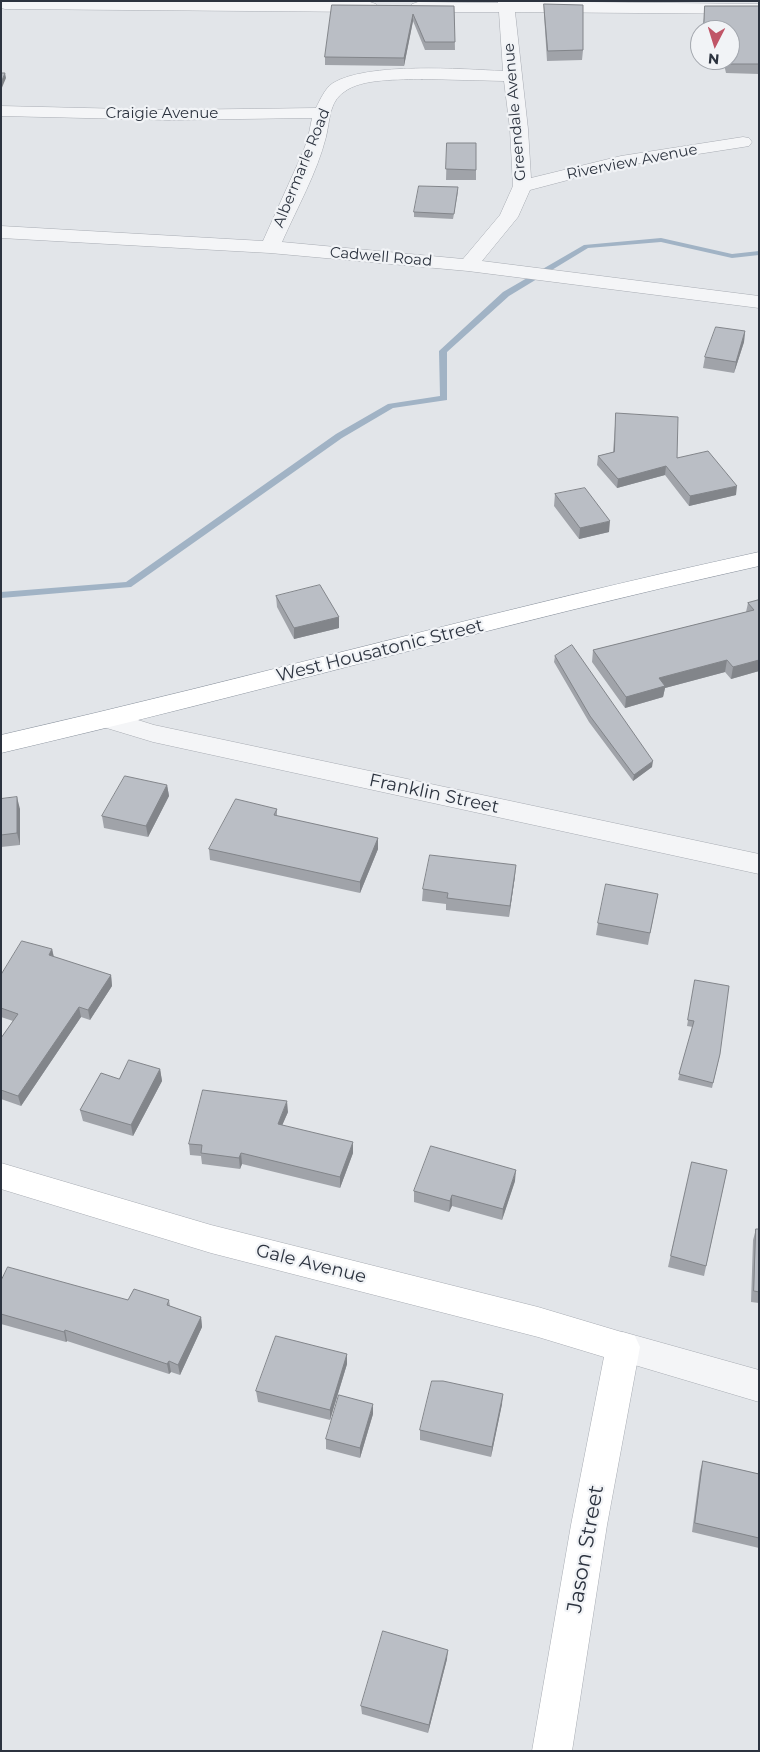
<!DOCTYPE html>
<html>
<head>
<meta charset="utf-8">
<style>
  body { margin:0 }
  #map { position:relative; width:760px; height:1752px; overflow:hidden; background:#e2e5e9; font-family:Montserrat,sans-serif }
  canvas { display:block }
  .frame { position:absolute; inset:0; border:2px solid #2c333f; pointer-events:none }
  .north { position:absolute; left:690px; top:20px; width:50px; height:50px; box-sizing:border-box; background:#f1f3f6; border:1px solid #a2a6ad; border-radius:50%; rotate:185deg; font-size:14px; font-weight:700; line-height:20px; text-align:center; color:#2c333f }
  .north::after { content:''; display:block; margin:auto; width:18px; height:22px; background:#c05567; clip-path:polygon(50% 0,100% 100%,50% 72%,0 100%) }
</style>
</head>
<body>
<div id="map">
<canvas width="760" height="1752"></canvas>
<div class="frame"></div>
<div class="north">N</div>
</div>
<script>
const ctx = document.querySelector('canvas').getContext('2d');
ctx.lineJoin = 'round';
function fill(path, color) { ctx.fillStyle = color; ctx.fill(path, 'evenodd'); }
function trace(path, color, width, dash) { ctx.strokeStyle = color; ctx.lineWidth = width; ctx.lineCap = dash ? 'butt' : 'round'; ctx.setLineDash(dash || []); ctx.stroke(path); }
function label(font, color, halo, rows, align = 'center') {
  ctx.font = font + ' Montserrat,sans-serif'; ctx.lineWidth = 4.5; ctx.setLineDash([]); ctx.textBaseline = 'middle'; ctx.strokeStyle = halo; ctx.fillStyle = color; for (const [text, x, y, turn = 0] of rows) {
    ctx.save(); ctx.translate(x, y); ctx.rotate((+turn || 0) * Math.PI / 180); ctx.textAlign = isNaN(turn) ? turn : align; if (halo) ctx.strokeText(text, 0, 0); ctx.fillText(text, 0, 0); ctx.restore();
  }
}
const stream = new Path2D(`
  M661,238l71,16 27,-3v4l-27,3 -71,-16 -73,6 -79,48 -62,56v48l-54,8 -51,30 -211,149 -130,11v-6l125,-10 210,-148 52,-30 52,-8 -1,-45 64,-59 81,-47z`);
const street = new Path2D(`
  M1,1l369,1 6,2 2,3 -2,3 -6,2 -365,-3 -4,-1z
  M498,1l261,3v10l-244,-2 13,117 3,49 90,-22 122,-19 6,1 3,4 -3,4 -6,1 -122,19 -91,24 -12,27 -36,44 277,35v12l-291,-37 -198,-18 -269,-15v-12l262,15 40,-89 5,-14 4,-20 -143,2 -168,-4v-10l168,4 147,-2c4,-8 9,-20 17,-25 35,-21 129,-14 170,-12l-4,-59h-81l-6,-2 -2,-3 2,-3 6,-2 80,1zM422,79l82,2 6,48 3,57 -13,29 -37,44 -181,-17c15,-34 35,-69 44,-105 4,-16 3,-35 18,-45 18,-14 56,-12 78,-13z
  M109,711l45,14 605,129v20l-606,-132 -53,-16 -4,-6 4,-6z
  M623,1332l136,38v32l-148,-44 -5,-11 5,-11z`);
const secondary = new Path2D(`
  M1,1163l210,62 327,82 97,29 5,11 -33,178 -35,226h-40l39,-226 33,-168 -66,-20 -327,-84 -210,-64z`);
const highway = new Path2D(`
  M759,552v14c-254,56 -504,128 -758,187v-18c254,-58 504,-128 758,-183z`);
const wall = new Path2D(`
  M704,1h55v1z
  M544,4l39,46 -1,10 -35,1 -3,-47z
  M332,5l122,1 1,44h-30l-12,-29 -9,45 -79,-1v-8z
  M705,6h54v68l-33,-1 -3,-13h7v-30h-27z
  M447,143l29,27v10h-30z
  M458,192l-5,27 -39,-2v-5z
  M745,331l-1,11 -10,31 -31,-5 2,-11z
  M616,413l61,45 59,37 -47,11 -24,-31 -48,13 -20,-23 1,-9 15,-4z
  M555,494l54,38 -30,7 -25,-33z
  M276,596l63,21v11l-45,11 -17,-32z
  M759,600v71l-28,8 -6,-7 -60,16 -2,9 -38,11 -33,-46 1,-12 153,-38 2,-9z
  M555,656l97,111 -19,14 -44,-59 -35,-60z
  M167,785l2,11 -21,41 -44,-9 -2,-12z
  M1,799l19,10v36l-19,2z
  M277,809v7l101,22v11l-18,44 -150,-33 -1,-11z
  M515,876l-6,41 -63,-7v-6l-24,-3 1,-12z
  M658,894l-10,51 -52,-10 2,-12z
  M52,949l2,8 57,18 1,11 -22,34 -9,-3 -60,89 -20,-7v-61l12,-17 -12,-4v-42z
  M695,980l25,74 -8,34 -34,-8 15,-53 -6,-1z
  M160,1069l2,12 -29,55 -50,-15 -3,-11z
  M288,1112l-6,13 71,28 -13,35 -98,-24 -2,5 -38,-5 -1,-8 -11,-1 -1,-11z
  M692,1162l35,8 -23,106 -36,-9z
  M515,1181l-13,39 -50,-14 -3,6 -35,-10v-11z
  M756,1229h3v74l-8,-1 2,-62z
  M1,1281l127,19h41l1,6 31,11 1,10 -22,48 -9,-3 -2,2 -102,-33 -1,1 -65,-18z
  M347,1354v10l-17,56 -72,-18 -2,-11z
  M502,1404l-11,53 -71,-17v-10z
  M373,1414l-13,44 -34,-9v-10z
  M703,1461l56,13v74l-67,-16 8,-61z
  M447,1659l-19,74 -66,-19 -1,-8z`);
const shadedWall = new Path2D(`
  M413,14v7l-9,45v-8z
  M5,73l1,5 -5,12v-7z
  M745,331l-1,11 -10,31 2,-11z
  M666,466l-1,9 -48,13 1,-9z
  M737,486l-1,9 -47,11 1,-10z
  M610,521l-1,11 -30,7 1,-11z
  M339,617v11l-45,11v-11z
  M727,660l-2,12 -60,16 -2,9 -38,11 1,-11 33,-19z
  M759,660v11l-28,8 2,-12z
  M653,761l-1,6 -19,14 1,-6z
  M167,785l2,11 -21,41 -2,-11z
  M17,797l3,12v36l-3,-12z
  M378,838v11l-18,44v-11z
  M516,865l-1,11 -6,41 1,-11z
  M52,949l2,10 -5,-4z
  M111,975l1,11 -22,34 -2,-10z
  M79,1007l2,10 -60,89 -3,-10z
  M160,1069l2,12 -29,55 -2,-11z
  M287,1101l1,11 -10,23v-11z
  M353,1142v11l-13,35v-11z
  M241,1153l1,11 -2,5 -1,-11z
  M516,1170l-1,11 -13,39 1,-11z
  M452,1195v11l-3,6 1,-11z
  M201,1317l1,10 -22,48 -2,-10z
  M65,1330l2,11 -1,1 -2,-10z
  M347,1354v10l-17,56v-10z
  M169,1361l2,11 -2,2 -2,-10z
  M503,1394l-1,10 -11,53 1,-10z
  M373,1404v10l-13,44v-10z
  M448,1650l-1,9 -19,74 1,-8z`);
const building = new Path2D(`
  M544,4l39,1v45l-35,1z
  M332,5l122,1 1,36h-30l-12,-28 -9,44 -79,-1z
  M705,6h54v58h-32l-1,-4h4v-30h-9v-2h-17z
  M1,73h4l-4,10z
  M447,143h29v27l-30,-1z
  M419,186l39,1 -4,27 -40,-2z
  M716,327l29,4 -9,31 -31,-5z
  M616,413l62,4 -1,41 31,-7 29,35 -47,10 -24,-30 -48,13 -20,-23 16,-4z
  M585,488l25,33 -30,7 -25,-34z
  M320,585l19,32 -45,11 -18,-32z
  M759,600v60l-26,7 -6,-7 -68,18 6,8 -39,11 -33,-47 161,-40 -6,-7z
  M572,645l81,116 -19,14 -44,-59 -35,-60z
  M125,776l42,9 -21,41 -44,-10z
  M17,797v36l-16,2v-36z
  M236,799l41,10 -3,6 104,23 -18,44 -151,-33z
  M430,855l86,10 -6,41 -63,-8 1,-5 -25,-4z
  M606,884l52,10 -8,39 -52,-10z
  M22,941l30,8 -3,6 62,20 -23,35 -9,-3 -61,89 -17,-6v-52l17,-24 -17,-6v-33z
  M695,980l34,6 -9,68 -7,29 -34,-9 15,-53 -6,-1z
  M129,1060l31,9 -29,56 -51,-15 21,-37 18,6z
  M203,1090l84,11 -9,23 75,18 -13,35 -99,-24 -2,5 -38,-5 1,-8 -13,-1z
  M431,1146l85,24 -13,39 -51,-14 -2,6 -36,-10z
  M692,1162l35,8 -21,96 -35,-10z
  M756,1229h3v63l-5,-1z
  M8,1267l120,33 6,-11 35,11 -2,5 34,12 -23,48 -9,-4 -2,3 -102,-34 -1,2 -63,-18v-33z
  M276,1336l71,18 -17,56 -74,-19z
  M432,1381h11l60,13 -11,53 -72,-17z
  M339,1395l34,9 -13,44 -34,-9z
  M703,1461l56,13v64l-64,-15z
  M383,1631l65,19 -19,75 -68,-19z`);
const farStreetnames = [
  ["Greendale Avenue",515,112,-95],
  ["Craigie Avenue",162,114],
  ["Riverview Avenue",632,162,-11],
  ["Albermarle Road",302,168,-68],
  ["Cadwell Road",381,257,5]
];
const streetNames = [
  ["West Housatonic Street",380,651,-14],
  ["Franklin Street",434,794,12],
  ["Gale Avenue",311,1264,14]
];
const nearStreetnames = [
  ["Jason Street",586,1549,-80]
];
fill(stream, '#a1b3c5');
trace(street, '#a8acb3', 1);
trace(secondary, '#a8acb3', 1);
trace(highway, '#8b939e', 1);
fill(street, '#f4f5f7');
fill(secondary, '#fff');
fill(highway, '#fff');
fill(wall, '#a0a3a9');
fill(shadedWall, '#82858a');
fill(building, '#babec5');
trace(building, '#82858a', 1);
label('15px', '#2c333f', '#f1f3f6', farStreetnames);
label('18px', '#2c333f', '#f1f3f6', streetNames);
label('21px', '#2c333f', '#f1f3f6', nearStreetnames);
</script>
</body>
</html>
